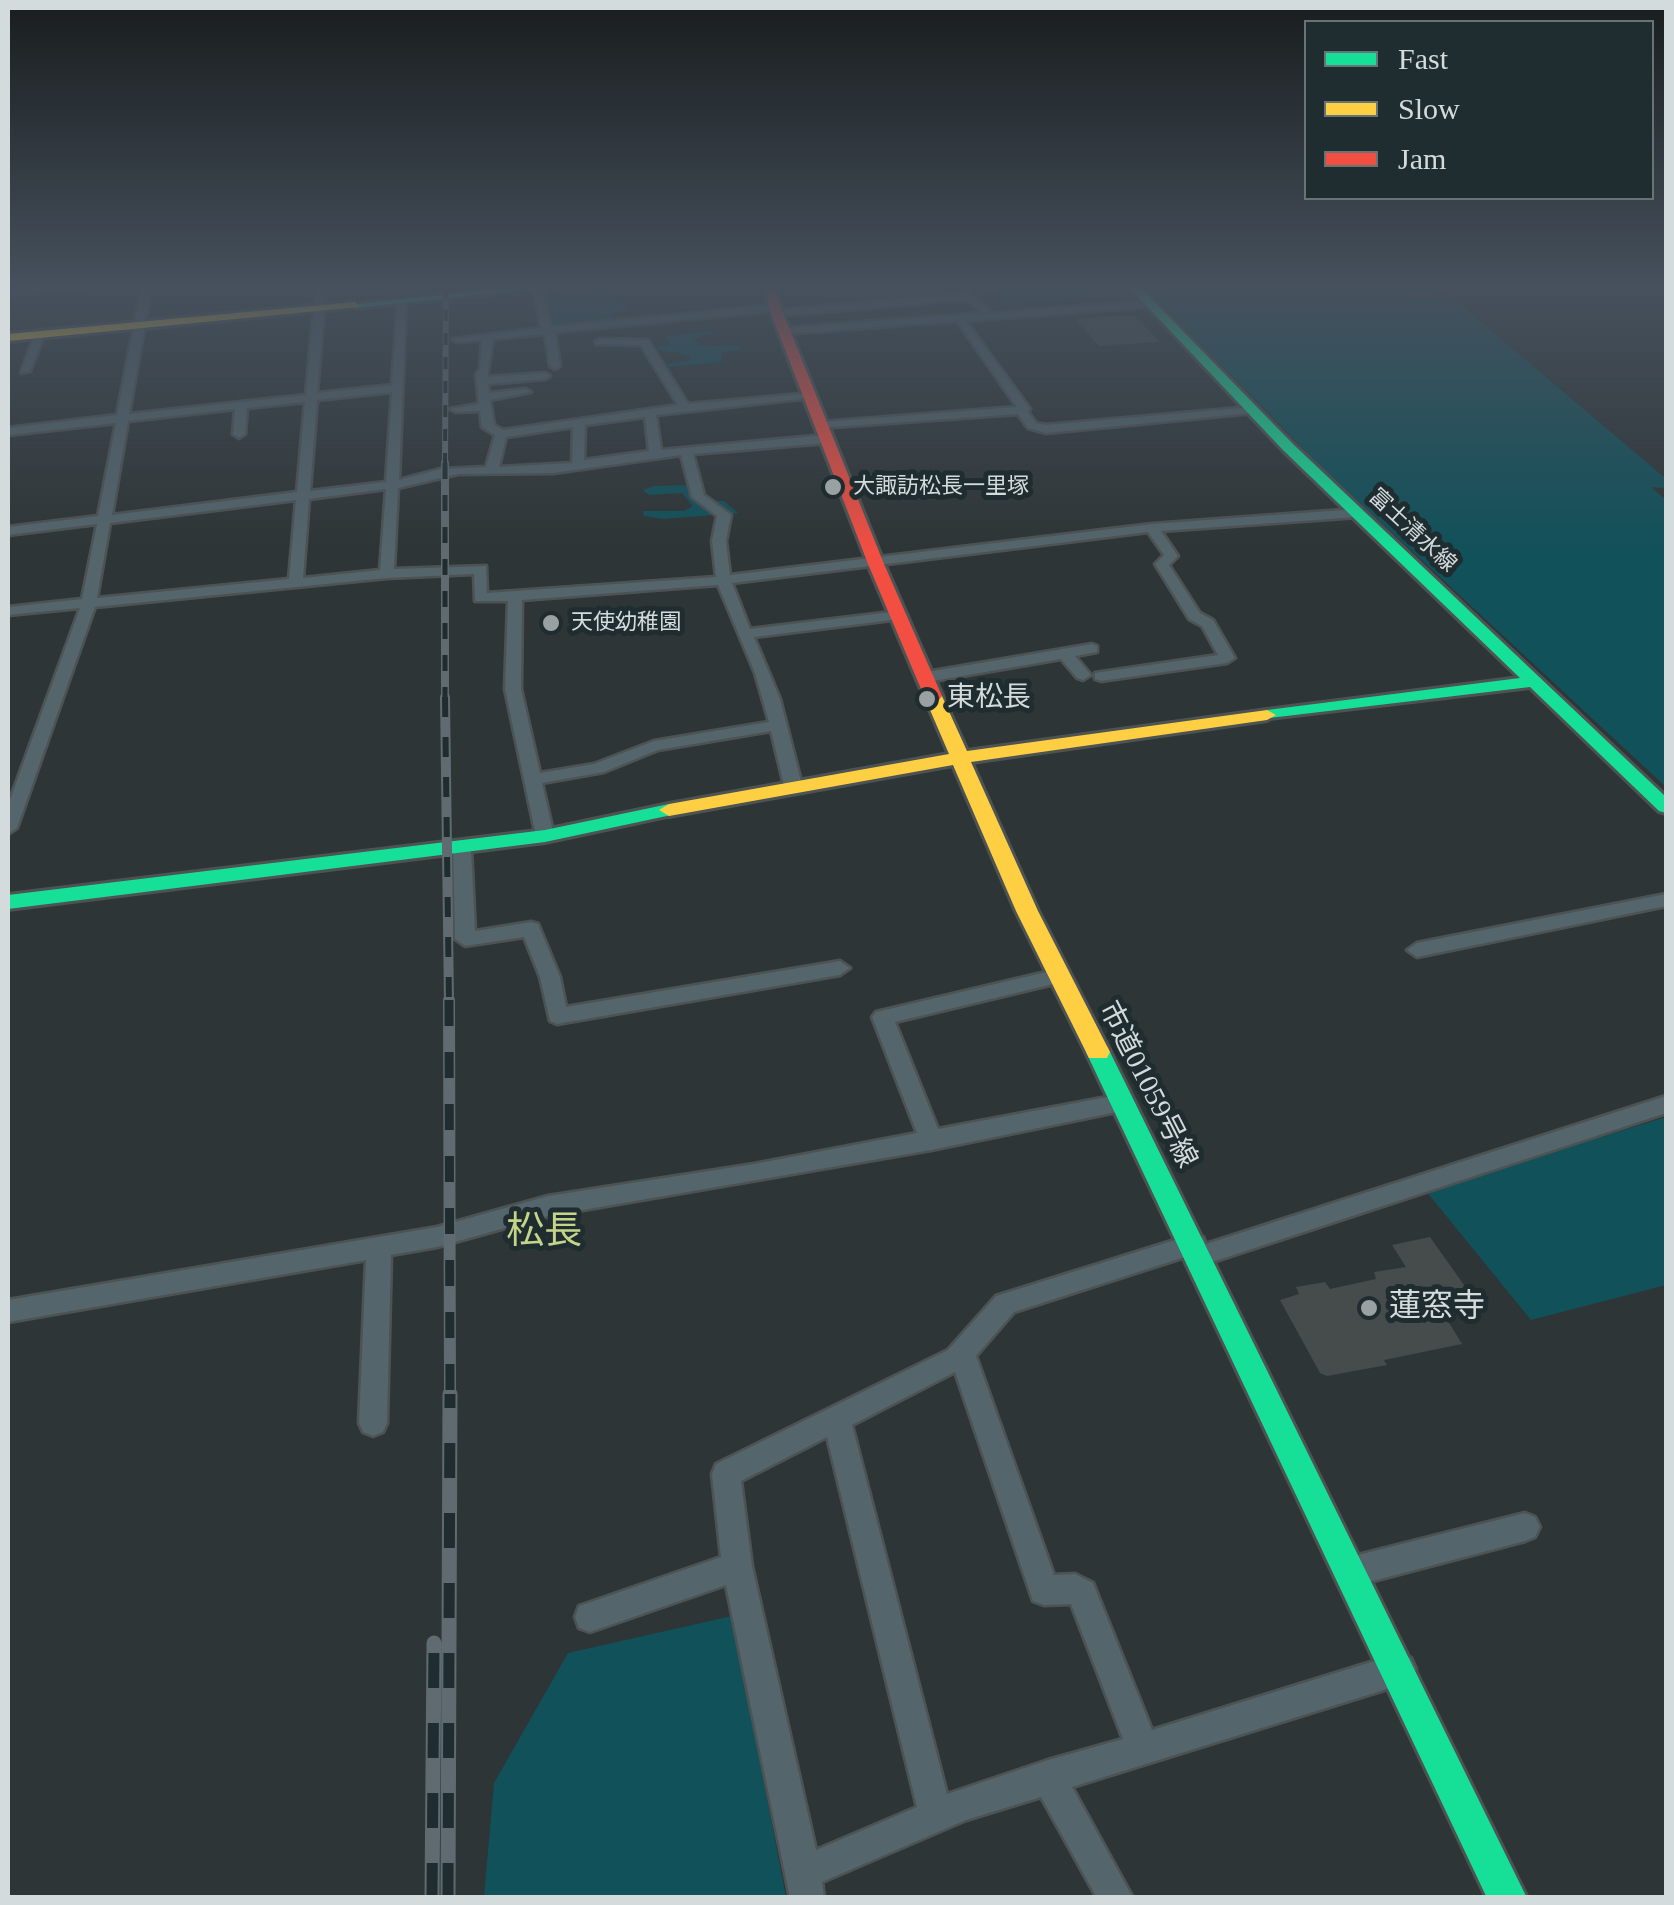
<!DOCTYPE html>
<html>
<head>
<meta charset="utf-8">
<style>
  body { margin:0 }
  #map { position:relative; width:1674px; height:1905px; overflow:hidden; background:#2e3536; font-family:"Times New Roman",serif }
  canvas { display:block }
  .frame { position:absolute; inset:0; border:10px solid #d3dbdc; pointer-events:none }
  .legend { position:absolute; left:1304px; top:20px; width:350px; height:180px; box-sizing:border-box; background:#202d30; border:2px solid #687375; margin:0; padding:12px 18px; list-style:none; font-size:30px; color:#d3dbdc }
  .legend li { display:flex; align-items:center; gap:20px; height:50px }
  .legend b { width:50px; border:2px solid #687375 }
</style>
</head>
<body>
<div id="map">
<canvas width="1674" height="1905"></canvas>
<div class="frame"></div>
<ul class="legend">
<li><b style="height:12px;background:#16e098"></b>Fast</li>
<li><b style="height:12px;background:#ffcf43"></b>Slow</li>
<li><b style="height:12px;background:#f24e42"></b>Jam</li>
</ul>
</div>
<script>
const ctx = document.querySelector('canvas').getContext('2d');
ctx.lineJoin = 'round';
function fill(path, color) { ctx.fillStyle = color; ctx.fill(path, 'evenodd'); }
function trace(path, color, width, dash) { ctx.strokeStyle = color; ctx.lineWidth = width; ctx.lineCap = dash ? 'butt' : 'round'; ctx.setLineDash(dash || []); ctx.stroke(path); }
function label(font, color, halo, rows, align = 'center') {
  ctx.font = font + ' "Times New Roman","Noto Sans JP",serif'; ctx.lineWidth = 10; ctx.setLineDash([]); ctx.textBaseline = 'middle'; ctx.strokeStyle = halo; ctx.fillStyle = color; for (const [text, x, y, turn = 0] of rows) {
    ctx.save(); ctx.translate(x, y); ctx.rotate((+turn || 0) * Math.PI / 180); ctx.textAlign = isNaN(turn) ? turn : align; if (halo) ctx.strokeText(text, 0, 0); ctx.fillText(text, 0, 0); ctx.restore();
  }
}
const green = new Path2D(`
  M982,284h91l15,13 -85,7z
  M1142,284h300l5,4 -9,6 -35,2 52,4 210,178 1,10 -15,-1 15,13v287l-346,-321z
  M606,293l7,11 10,-1 4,8 -15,2 4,8 -65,7 -7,-32z
  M709,331l4,2 -19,5 5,8 40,-1 2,5 -19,2 -1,10 -52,5 -2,-3 21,-3 3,-4c-12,-7 -27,-2 -38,-10l18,-2 -6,-8z
  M689,485l20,16h15l14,12 -75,6 -19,-3 -1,-5h41l9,-5 -11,-13 -33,2 -6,-5 11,-4z
  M1666,1117v168l-135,35 -105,-129z
  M732,1616l54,281h-302l10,-114 74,-130z`);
const building = new Path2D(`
  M1134,315l26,27 -61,4 -24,-27z
  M1430,1237l46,65 -34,9 20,33 -78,16 3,5 -60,11 -7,-3 -40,-73 19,-6 -3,-7 29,-5 5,7 46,-10 -2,-7 32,-5 -14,-22z`);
const street = new Path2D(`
  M71,284h37l-100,11v-6z
  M142,284h10l-23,130 177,-19 10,-111h10l-9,109 75,-8 6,-85 8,-2 -7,182 42,-11 45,-2 9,-32 -13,-8 -2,-16 -24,1 -6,-3 29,-5 -3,-30 4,-5 2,-29 -25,2 -5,-3 89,-11 -8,-41 5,-3 5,3 8,40 224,-22 4,5 190,-17 24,20 157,-12 3,5 -187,15 64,88 -2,3 8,11 10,2 206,-18 6,3 -6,3 -206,20 -18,-5 -10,-14 -200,14 -2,-2 6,-4 195,-15 -60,-86 -172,13 -5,-3 5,-3 197,-15 -15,-14 -189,17 -4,-5 -219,21 5,34 -5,3 -5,-3 -5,-32 -52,5 -6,38 58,-4 5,3 -5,3 -57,5 1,9 36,-4 6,3 -41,8 4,25 9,5 175,-25 -37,-60 -45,-1 -1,-2 5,-3 48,1 40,64 125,-11 2,2 -6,3 -153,17 5,35 165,-15 6,4 -6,4 -133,11 11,41 27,20 -5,26 4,34 422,-51 205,-15 7,4 -7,4 -196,14 17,25 -9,9 31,48 13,7 22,38 -8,5 -126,18 -6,-2v-6l123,-18 -16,-29 -13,-7 -34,-55 9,-9 -16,-23 -416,51 18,46 150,-18 7,4 -7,4 -146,18 26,62 22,86 -3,4h-12l-3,-4 -13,-54 -113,19 -54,22 -62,11 12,53 -9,6 -9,-6 -31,-147 3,-88h-33l-1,-27 -87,4 -292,29 -78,221 -9,6v-29l72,-197 -72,7v-8l74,-8 15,-75 -89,11v-8l90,-11 18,-93 -108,12v-7l109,-13zM392,392l-6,90 -76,9 7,-91zM305,402l-8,90 -185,23 16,-94 107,-12 -2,25 6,4 6,-4 2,-26zM645,417l4,34 -65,9 1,-35zM573,427l-1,36 -73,4 7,-30zM681,455l11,42 25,19 -5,25 4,36 -229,16 -1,-27 -92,3 4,-81 60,-14 95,-1zM386,489l-6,81 -77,8 6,-79zM296,500l-7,79 -192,19 13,-75zM718,585l37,88 14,49 -115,19 -60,23 -54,9 -19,-84 1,-89z
  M35,333l9,2 -14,36 -9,2z
  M1092,644l5,2v6l-22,4 16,19 -8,5 -6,-2 -16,-19 -134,23 -8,-5 8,-5z
  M462,842l9,6 4,83 56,-9 7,2 22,53 6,30 274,-46 10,7 -10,7 -283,49 -7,-3 -10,-44 -16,-40 -59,9 -10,-7 -2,-91z
  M1666,894v12l-249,51 -10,-7 10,-7z
  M1059,969l7,2 3,5 -3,5 -171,41 43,107 185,-35 8,3 3,6 -3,6 -200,41 -383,66 -111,31 -46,8 -4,168 -4,9 -10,4 -10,-4 -4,-9 7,-163 -358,62v-22l429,-73 111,-31 206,-32 163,-31 -45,-116 4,-5z
  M1666,1096v17l-466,153 -9,-3 -3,-7 -174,56 -38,44 78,219 21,-1 18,9 59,147 248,-77 11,5 5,11 -5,11 -11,5 -328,102 61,111h-36l-56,-101 -75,23 -144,62 2,16h-34l-64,-313 -136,47 -11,-4 -4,-11 4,-11 142,-49 -9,-83 4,-10 232,-114 48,-54 198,-62 9,3 3,7zM955,1372l78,229 11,4 27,-1 52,135 -75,21 -101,34 -95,-369zM827,1437l90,370 -101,43 -64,-284 -11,-85z
  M1525,1513l10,4 5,10 -5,10 -10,4 -175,46 -11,-4 -4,-11 4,-11 11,-4z`);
const fast = new Path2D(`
  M542,284h37l-224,24 -6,-3z
  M1126,284h11l156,160 373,353v16l-7,-2 -129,-124 -269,32 -3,-4 9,-5 253,-32 -237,-228z
  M669,804l10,6 -3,4 -131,28 -537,67v-14l537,-65z
  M1098,1043l9,3 3,6 417,846h-40l-401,-846 3,-6z`);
const slow = new Path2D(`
  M355,302l4,5 -351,34v-7z
  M933,691l9,5 25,55 300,-41 9,5 -9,5 -296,42 67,149 72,141 -3,6h-18l-3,-6 -70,-141 -63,-146 -284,51 -10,-6 10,-6 280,-50 -25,-58z`);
const jam = new Path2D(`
  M765,284h10l6,24 103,256 58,132 -3,4 -6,1 -9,-5 -56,-132 -99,-256z`);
const railFar4 = new Path2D(`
  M445,465l1,-181`);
const railFar3 = new Path2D(`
  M445,463v236`);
const railFar2 = new Path2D(`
  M445,697l4,306`);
const railFar1 = new Path2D(`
  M449,1000l1,396`);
const rail = new Path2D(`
  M432,1898l2,-255
  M448,1898l2,-504`);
const markers = [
  [833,487,10,"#99a1a2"],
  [551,623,10,"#99a1a2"],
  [927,699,10,"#99a1a2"],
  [1369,1308,10,"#99a1a2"]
];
const farPoinames = [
  ["大諏訪松長一里塚",853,487],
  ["天使幼稚園",571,623]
];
const farStreetnames = [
  ["富士清水線",1412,531,43]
];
const poiNames = [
  ["東松長",947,699]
];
const streetNames = [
  ["市道01059号線",1147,1085,63]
];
const nearPoinames = [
  ["蓮窓寺",1389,1308]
];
const nearQuarternames = [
  ["松長",544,1233]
];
fill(green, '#11515a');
fill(building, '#464c4c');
trace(street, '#4d5253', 5);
trace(fast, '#4d5253', 6);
trace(slow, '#4d5253', 6);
trace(jam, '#4d5253', 6);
fill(street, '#54656c');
fill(fast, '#16e098');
fill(slow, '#ffcf43');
fill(jam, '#f24e42');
trace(railFar4, '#5f6b70', 6);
trace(railFar3, '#5f6b70', 8);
trace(railFar2, '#5f6b70', 10);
trace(railFar1, '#5f6b70', 12);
trace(rail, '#5f6b70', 15);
trace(railFar4, '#202d30', 4, [12]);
trace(railFar3, '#202d30', 5, [16]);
trace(railFar2, '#202d30', 6, [20]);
trace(railFar1, '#202d30', 9, [26]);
trace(rail, '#202d30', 11, [35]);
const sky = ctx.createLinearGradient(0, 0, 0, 551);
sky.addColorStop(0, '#191d1e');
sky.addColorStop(0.52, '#46515d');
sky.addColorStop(1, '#46515d00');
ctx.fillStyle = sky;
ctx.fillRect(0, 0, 1674, 551);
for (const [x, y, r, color] of markers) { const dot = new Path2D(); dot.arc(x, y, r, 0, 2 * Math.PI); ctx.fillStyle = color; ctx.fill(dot); trace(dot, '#202d30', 4); }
label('22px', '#d3dbdc', '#202d30', farPoinames, 'left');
label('22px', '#d3dbdc', '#202d30', farStreetnames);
label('28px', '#d3dbdc', '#202d30', poiNames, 'left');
label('28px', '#d3dbdc', '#202d30', streetNames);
label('32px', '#d3dbdc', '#202d30', nearPoinames, 'left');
label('38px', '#c4d489', '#202d30', nearQuarternames);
</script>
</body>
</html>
